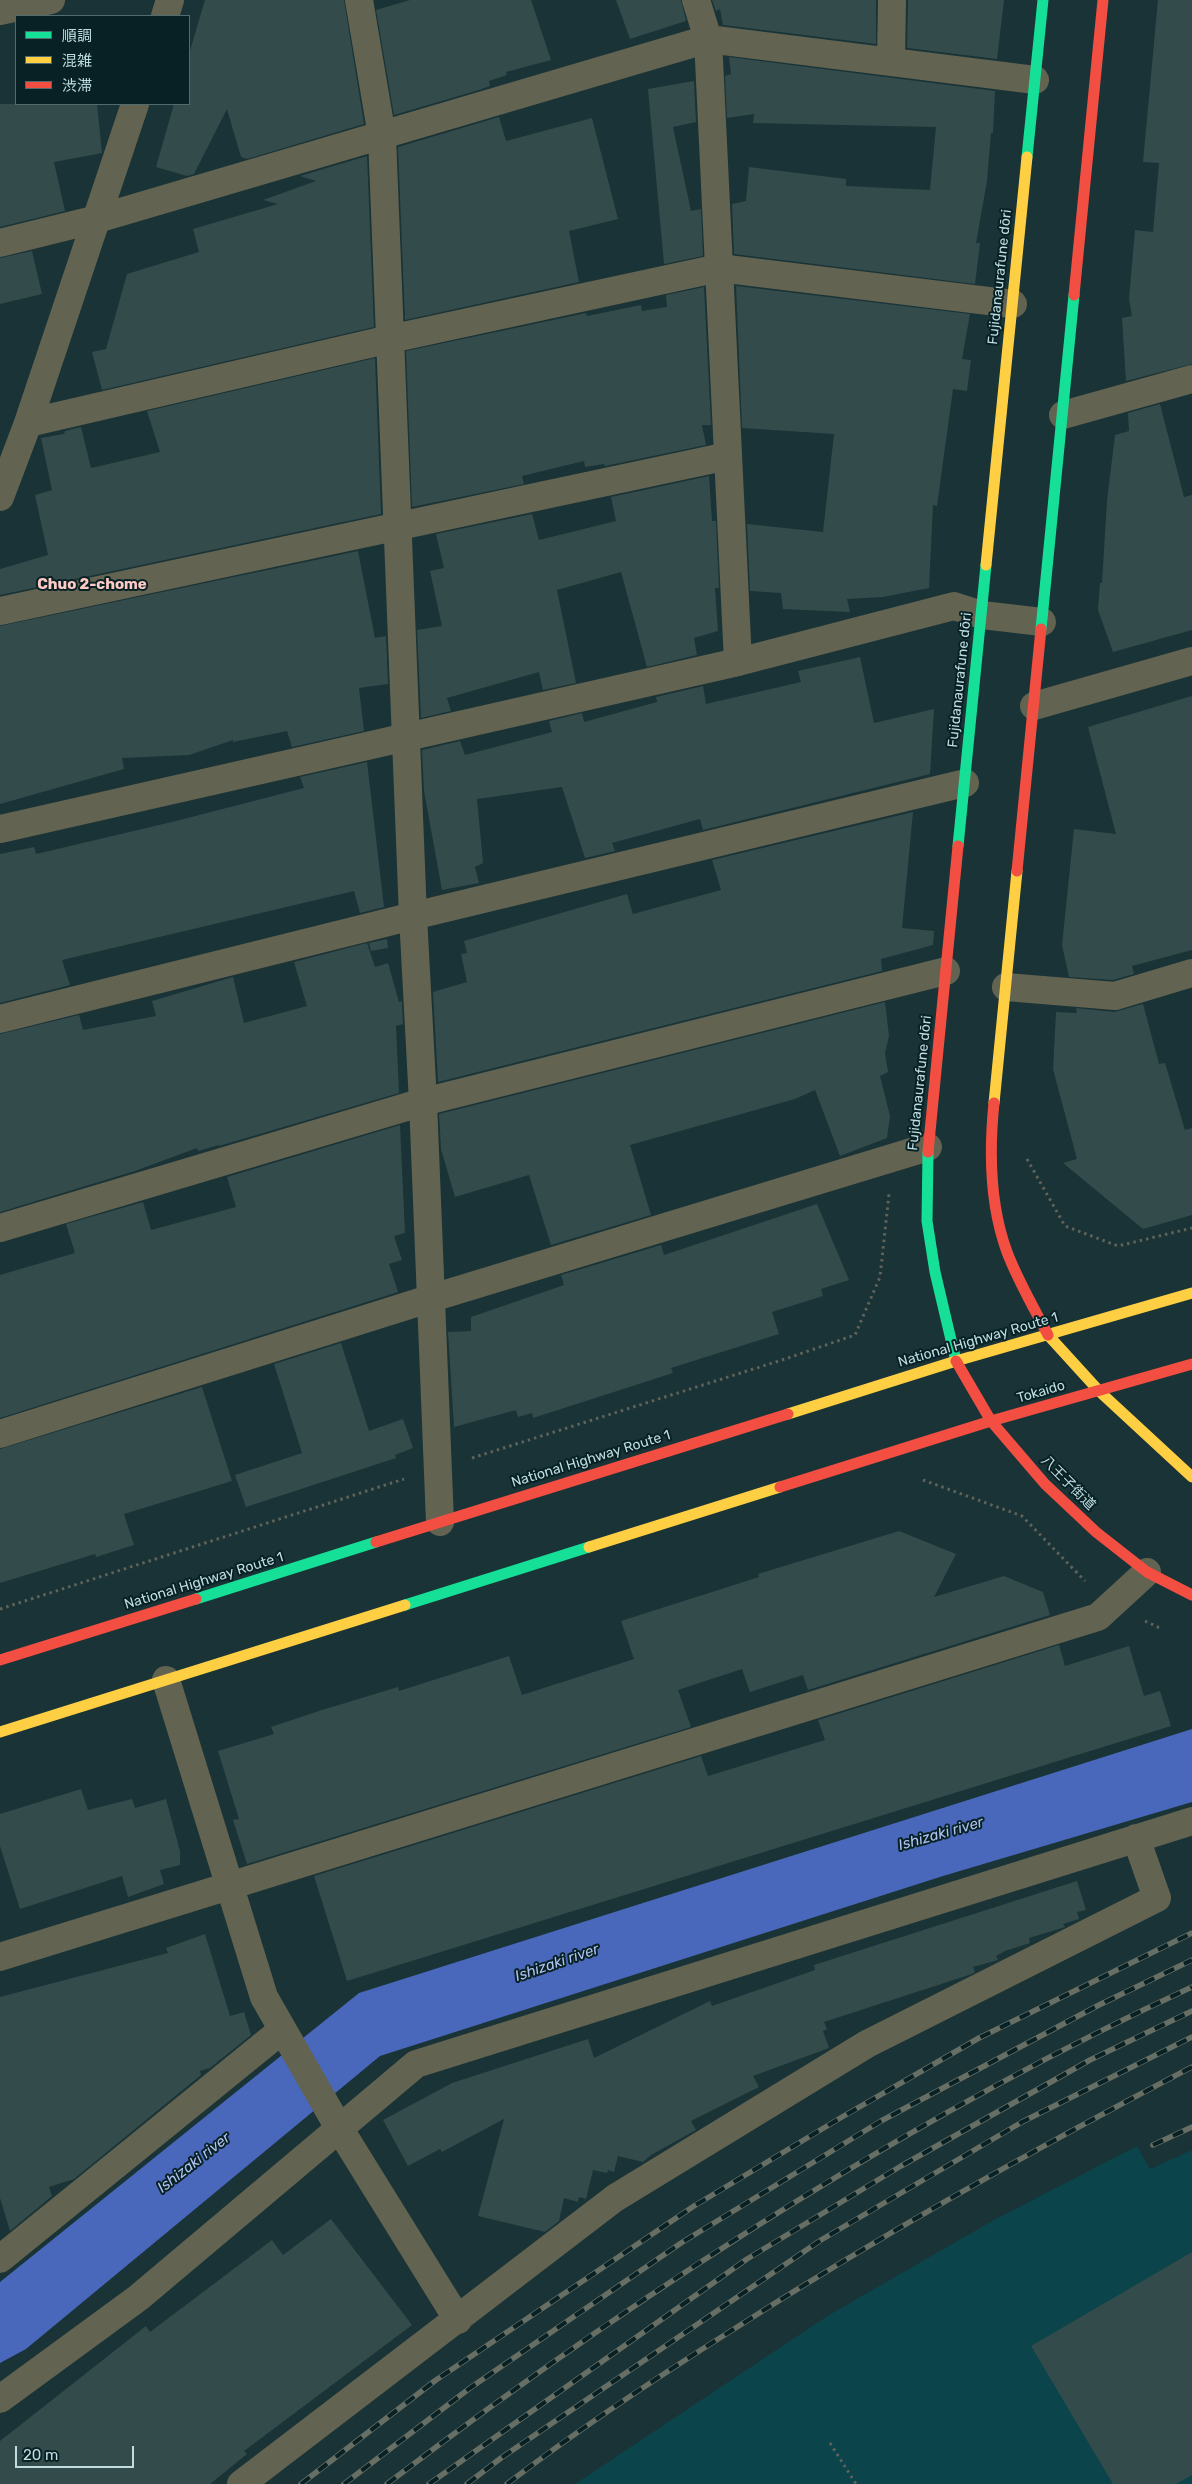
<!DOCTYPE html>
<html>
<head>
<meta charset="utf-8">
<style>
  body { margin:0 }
  #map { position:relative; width:1192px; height:2484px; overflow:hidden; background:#193336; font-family:Rubik,"Noto Sans JP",sans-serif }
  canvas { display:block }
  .legend { position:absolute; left:15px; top:15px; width:175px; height:90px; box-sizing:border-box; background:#082125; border:1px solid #516c70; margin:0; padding:6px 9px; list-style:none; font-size:15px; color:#bfdde1 }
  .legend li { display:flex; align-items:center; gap:10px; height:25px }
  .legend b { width:25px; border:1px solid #516c70 }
  .scale { position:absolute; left:15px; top:2446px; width:119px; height:22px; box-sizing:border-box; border:2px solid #bfdde1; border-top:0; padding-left:6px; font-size:15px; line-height:18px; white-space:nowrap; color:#bfdde1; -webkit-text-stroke:4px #082125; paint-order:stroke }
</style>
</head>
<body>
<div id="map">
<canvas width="1192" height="2484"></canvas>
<ul class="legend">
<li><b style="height:6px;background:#16e098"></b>順調</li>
<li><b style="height:6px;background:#ffcf43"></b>混雑</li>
<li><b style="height:6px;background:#f24e42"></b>渋滞</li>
</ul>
<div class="scale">20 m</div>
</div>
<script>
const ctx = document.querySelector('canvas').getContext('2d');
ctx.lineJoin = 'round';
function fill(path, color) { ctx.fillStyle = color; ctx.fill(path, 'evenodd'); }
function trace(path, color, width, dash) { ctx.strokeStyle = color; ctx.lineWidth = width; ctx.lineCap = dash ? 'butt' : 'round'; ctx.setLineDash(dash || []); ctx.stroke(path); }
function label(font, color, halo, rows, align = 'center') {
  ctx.font = font + ' Rubik,"Noto Sans JP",sans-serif'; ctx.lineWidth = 4; ctx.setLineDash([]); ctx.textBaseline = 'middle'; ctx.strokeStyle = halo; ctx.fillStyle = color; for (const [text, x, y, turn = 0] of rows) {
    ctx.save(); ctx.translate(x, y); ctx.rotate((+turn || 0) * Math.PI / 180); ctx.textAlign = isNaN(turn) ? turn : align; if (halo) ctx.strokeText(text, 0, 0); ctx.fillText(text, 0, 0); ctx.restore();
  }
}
const built = new Path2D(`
  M1137,2146l13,23 42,-19v334h-617l254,-169 163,-94z`);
const water = new Path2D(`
  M1192,1729v73l-249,74 -563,180 -354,293 -26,14v-81l359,-289z`);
const building = new Path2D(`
  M205,0h139l20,124 -117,35 -6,-2 -14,-48 -33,65 -7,2 -31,-9 18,-63h15v-50z
  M410,0h121l20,60 -45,12 1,3 -18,6 1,5 -11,4 -85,25 -18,-105z
  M616,0h65l5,21 -56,18z
  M712,0h164v44l-153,-19 -3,-16 -4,2z
  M908,0h96l-7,59 -90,-11z
  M1158,0h34v364l-66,17 -4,-63 10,-2 -3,-17 6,-69 18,2 6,-69 -16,-1z
  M729,57l266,34 -2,42h-2l-4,48 -11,62h4l-5,41 -241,-30 -2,-50 14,-3 3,-34 97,12v7l84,4 6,-63 -183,-4 1,-9 -27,4 -2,-42 6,-2z
  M694,81l2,41 -23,5 18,84 10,-2 2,47 -39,8 -16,-175z
  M0,104h97l5,49 -48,9 11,49 -65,16z
  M499,117l7,24 86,-23 26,101 -49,12 10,51 -174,38 -7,-173z
  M367,156l7,171 -272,63 -10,-38 14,-3 21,-75 72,-22 -6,-23 85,-25 -15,-4 53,-19 -16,-5z
  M32,251l10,43 -42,10v-46z
  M736,286l234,28 -8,45 9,1 -4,31 -14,-2 -16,117 -4,-1 -4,83 -46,9 -36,2 3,13 -67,-3 -2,-16 -31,-2 -3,-67 76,8 11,-98 -92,-6z
  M704,287l7,138h-9l4,20 -101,21 -1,-2 -19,3 -1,-6 -62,15 2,8 -112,23 -6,-156 180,-38 1,3 54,-11 1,6 25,-4 -1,-12z
  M375,358l6,156 -381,81v-26l48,-14 -13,-60 17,-5 -11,-52 23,-4 1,-3 16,-4 10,41 69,-16 -13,-41z
  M1160,404l24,93 8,-2v135l-79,22 -15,-42 2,-27h2l5,-82 8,-66 14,-4 -1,-18z
  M709,476l3,45h4l3,67h-4l3,43 -24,7 3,17 -50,12 -26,-95 -64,18 19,93 -33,7 -4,-18 -92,26 4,13 -30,7 -4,-88 25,-4 -12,-55 14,-3 -8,-34 96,-20 7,26 77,-19 -5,-24z
  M358,551l17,87 11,-2 2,48 -29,4 5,43 -72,16 -5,-16 -54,11v-2l-44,15 -67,3 2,11 -124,35v-178z
  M860,657l14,66 60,-14 -4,65 -227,56 -3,-11 -88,24 3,8 -30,7 -23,-71 -85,12 6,64 -8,4 4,16 -37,7 -18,-99 -2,-41 38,-9 5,14 87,-23 -3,-11 33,-8 2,9 73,-20 -1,-5 47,-11 3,18 95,-22 -3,-11z
  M1192,696v254l-60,16 2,8 -21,6 -44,-3 -7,-32 12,-116 42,5 -28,-107z
  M367,762l17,145 -24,6 -6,-22 -292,69 8,25 -70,18v-149l34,-7 2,7 140,-33 128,-33 -4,-11z
  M913,812l-11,116 32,3 -1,14 -52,14 1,12 -444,111 -5,-90 34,-10 -6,-28 6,-1 -3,-12 163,-47 6,20 88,-24 -9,-30z
  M387,939l1,9 -17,3 -2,-8z
  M367,943l8,24 13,-4 11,39 3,-1 1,25v-2l-7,2 3,67 -180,53v-1l-21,6 -1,-3 -62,23 -135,41v-178l79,-19 4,15 73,-14 -4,-15 81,-24 11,46 63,-17 -13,-44z
  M885,1002l4,34 -4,17 3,19 -8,4 10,40 -3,22 -47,18 -25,-66 -20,9 -165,46 21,70 -100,30 -22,-70 -74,22 -14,-48 -2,-35z
  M1143,1004l16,60 6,-1 20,67 7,-2v87l-49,14 -80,-66 14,-4 -24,-90 3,-57 21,1 -1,-5 38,4z
  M400,1125l5,108 -11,3 8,24 -13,4 9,28 -398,126v-143l75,-22 -9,-29 77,-22 8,28 85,-23 -9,-30z
  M817,1204l32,76 -28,9 2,7 -51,16 7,22 -108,34 2,5 -140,45 -1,-5 -14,4 -2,-7 -62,17 -6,-95 23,-1v-14l93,-32 -3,-10 100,-30 3,10z
  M341,1343l28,88 34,-12 10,29 -18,7 1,3 -150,49 -11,-32 67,-22 -28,-89z
  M202,1387l30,94 -108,33 10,31 -38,12 -1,-3 -95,29v-134z
  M899,1531l57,23 -22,43 70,-21 39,16 7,23 -242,75 -5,-15 -53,17 -8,-23 -64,21 13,37 -444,137 -14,-44 6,-1 -21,-68 56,-17 -3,-7 51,-17 76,-23 1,4 110,-35 13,39 112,-36 -13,-38 138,-44 -1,-3z
  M1059,1645l6,21 64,-20 15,50 16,-5 11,35 -824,255 -33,-105 387,-120 7,20 117,-36 -7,-20z
  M81,1789l7,21 44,-11 3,9 31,-9 14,52v14l-20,5 4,14 -36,13 -6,-21 -102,33 -20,-63v-32z
  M1077,1881l9,29 -9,2 2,7 -16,5 2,3 -3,1 -33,10 1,5 -25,8 -9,5 2,4 -25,7 2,5 -3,2 -148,48 3,7 -4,2 6,17 -76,28 6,11 -68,34 5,9 -45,25 -8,7 -25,-6 -4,16 -6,-2 -1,3 -14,-3 -7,29 -7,-2 -1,5 -14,-4 -5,23 -14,11 -67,-16 26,-97 -62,33 -2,-3 -32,17 -25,-46 69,-37 136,-44 6,19 116,-57 2,5 103,-36 -1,-5z
  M205,1934l25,82 14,-4 7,23 -41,33 -10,3 1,4 -127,104 -25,8 3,9 -42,35 -10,-33v-201l168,-44 -2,-5z
  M331,2219l81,106 -168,126 3,3 -37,30h-210v-43l146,-115 4,6 122,-92 11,15z
  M1192,2252v223l-16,9h-63l-82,-138z`);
const path = new Path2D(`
  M1027,1159l38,67 53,20 74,-18
  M472,1458l313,-99 70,-24 25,-58 9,-83
  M923,1480l99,36 63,65
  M0,1609l404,-130
  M1145,1621l17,8
  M830,2443l26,41`);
const street = new Path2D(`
  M359,0l23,136 31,780 10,186 17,420
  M696,0l12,39 30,623
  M0,11l51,-11
  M165,16l5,-16
  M891,61l1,-61
  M0,243l97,-24 611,-180 327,41
  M1063,415l129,-36
  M28,423l362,-84 329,-71 294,36
  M0,497l28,-74 107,-319
  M0,611l728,-155
  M1034,706l158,-45
  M0,829l738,-167 216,-56 28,9 60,7
  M1006,987l109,9 77,-23
  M0,1019l413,-103 552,-133
  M0,1228l423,-126 523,-131
  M0,1434l432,-136 496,-151
  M166,1680l98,317 75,131 119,192
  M0,1957l1098,-340 49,-45
  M0,2259l282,-229
  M0,2399l138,-101 278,-234 776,-243
  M241,2484l374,-286 252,-154 290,-146 -21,-60`);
const fast = new Path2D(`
  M1027,157l16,-157
  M1041,629l33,-334
  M958,846l28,-281
  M928,1152l-1,69 8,51 21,89
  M196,1599l180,-57
  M405,1605l184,-58`);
const slow = new Path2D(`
  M986,565l41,-408
  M994,1103l23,-232
  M1048,1335l51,56 93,86
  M788,1414l168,-53 236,-68
  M589,1547l191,-60
  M0,1732l405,-127`);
const jam = new Path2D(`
  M1074,295l29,-295
  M1017,871l24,-242
  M994,1103c-5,49 -4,103 13,149 11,29 27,56 41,83
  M928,1152l30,-306
  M956,1361l35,60 54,63 51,48 51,40 45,23
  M780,1487l211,-66 201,-57
  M376,1542l412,-128
  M0,1660l196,-61`);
const rail = new Path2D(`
  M1153,2145l39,-18
  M301,2484l135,-104 258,-174 148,-89 137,-79 213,-105
  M344,2484l126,-96 211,-145 200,-122 216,-115 95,-46
  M387,2484c251,-191 518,-364 805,-497
  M429,2484l318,-225 154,-93 189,-106 102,-49
  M467,2484l34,-26 320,-218 201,-118 170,-85
  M507,2484c73,-56 149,-106 227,-155 149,-95 302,-181 458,-262`);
const streetNames = [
  ["Fujidanaurafune dōri",1000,277,-84],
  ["Fujidanaurafune dōri",960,680,-84],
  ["Fujidanaurafune dōri",920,1083,-84],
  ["National Highway Route 1",978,1340,-16],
  ["Tokaido",1041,1392,-16],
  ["National Highway Route 1",591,1459,-17],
  ["八王子街道",1068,1483,45],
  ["National Highway Route 1",204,1581,-17]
];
const neighbourhoodNames = [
  ["Chuo 2-chome",92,585]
];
const waterNames = [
  ["Ishizaki river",941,1834,-16],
  ["Ishizaki river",557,1963,-19],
  ["Ishizaki river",194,2163,-38]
];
fill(built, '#0b444b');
fill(water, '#4968bb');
fill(building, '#344b4b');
trace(path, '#606359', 3, [2.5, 4]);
trace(street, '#636351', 28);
trace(fast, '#16e098', 11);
trace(slow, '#ffcf43', 11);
trace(jam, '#f24e42', 11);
trace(rail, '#676e64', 5.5);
trace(rail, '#082125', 4, [11]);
label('14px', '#bfdde1', '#082125', streetNames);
label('bold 15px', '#ffcbc4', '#082125', neighbourhoodNames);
label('italic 15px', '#afc2f1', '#082125', waterNames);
</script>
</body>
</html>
